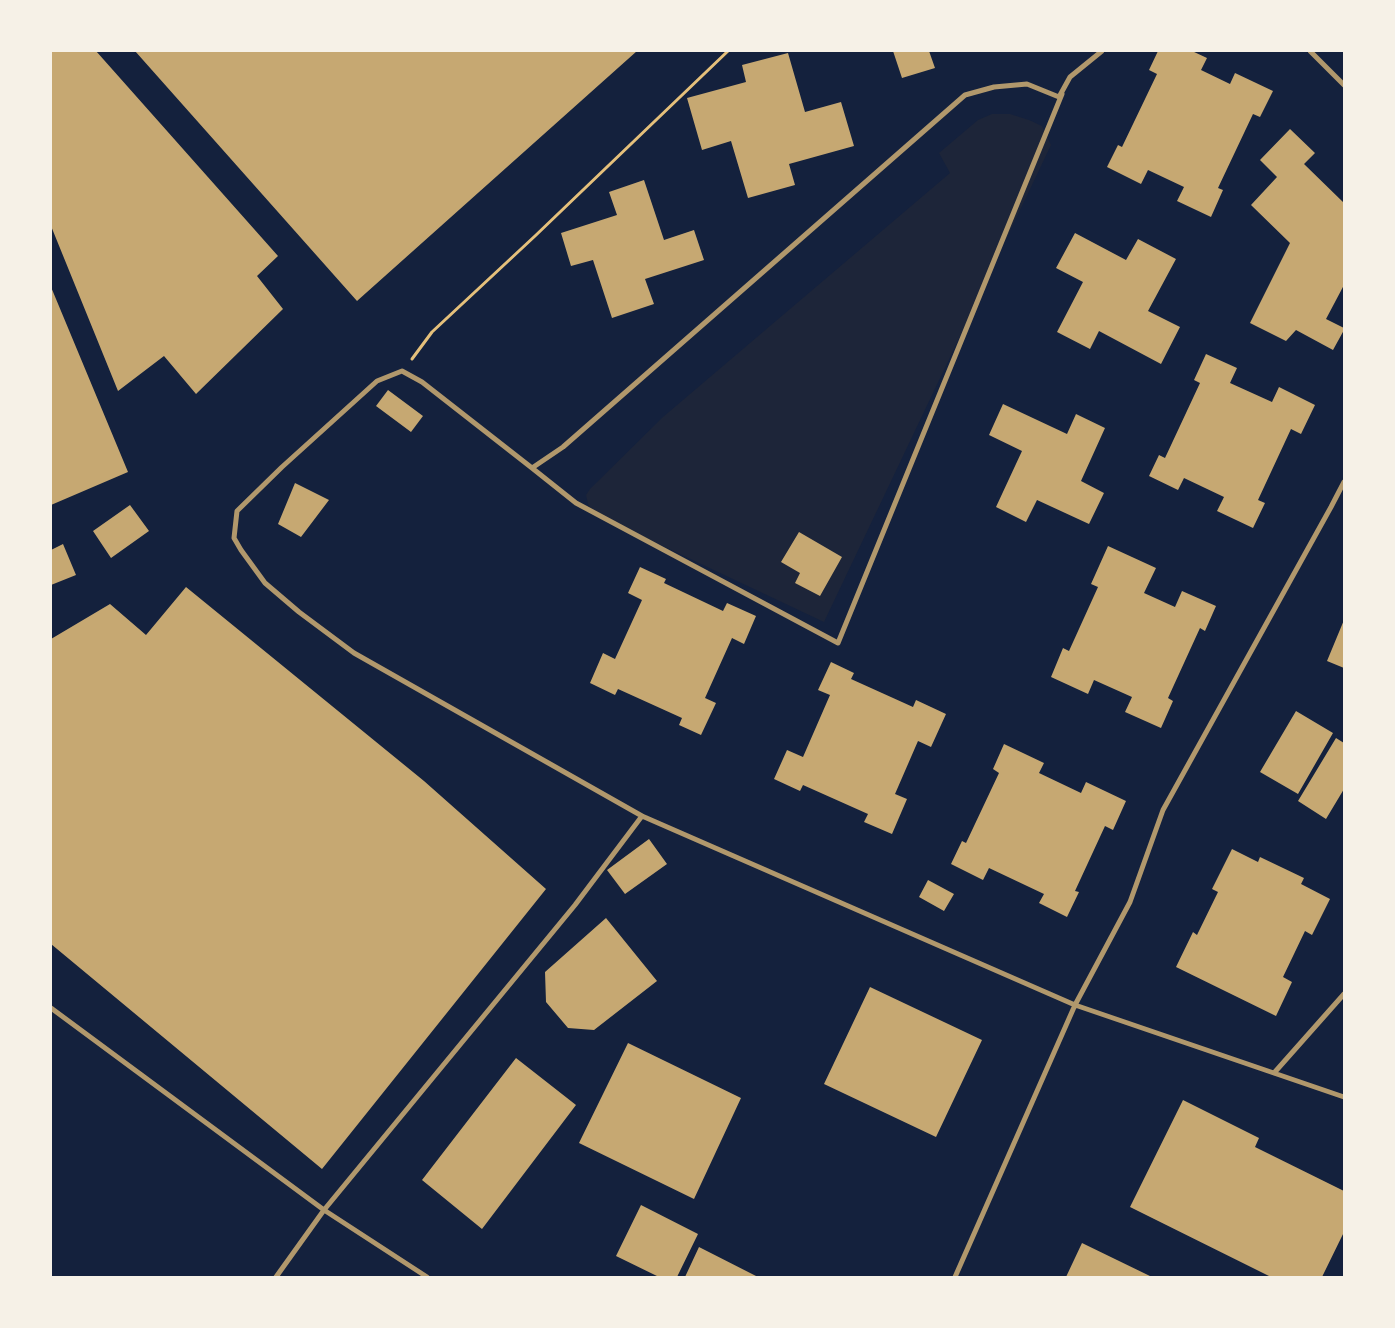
<!DOCTYPE html>
<html>
<head>
<meta charset="utf-8">
<style>
  body { margin:0 }
  #map { position:relative; width:1395px; height:1328px; overflow:hidden; background:#14213d; font-family:"DejaVu Sans",sans-serif }
  canvas { display:block }
  .frame { position:absolute; inset:0; border:52px solid #f6f1e7; pointer-events:none }
</style>
</head>
<body>
<div id="map">
<canvas width="1395" height="1328"></canvas>
<div class="frame"></div>
</div>
<script>
const ctx = document.querySelector('canvas').getContext('2d');
ctx.lineJoin = 'round';
function fill(path, color) { ctx.fillStyle = color; ctx.fill(path, 'evenodd'); }
function trace(path, color, width, dash) { ctx.strokeStyle = color; ctx.lineWidth = width; ctx.lineCap = dash ? 'butt' : 'round'; ctx.setLineDash(dash || []); ctx.stroke(path); }
const green = new Path2D(`
  M992,114h18l19,6 13,6 9,19 -227,477 -231,-109 -5,-9 -2,-9 4,-6 73,-72 287,-244 -11,-20 39,-33z`);
const building = new Path2D(`
  M51,51h45l182,205 -21,20 26,33 -87,85 -32,-38 -46,35 -67,-165z
  M135,51h502l-280,250z
  M893,51h36l6,17 -33,10z
  M1158,51h34l15,7 -6,12 29,14 5,-11 38,18 -13,26 -7,-3 -35,74 5,2 -12,27 -34,-16 7,-14 -36,-17 -7,14 -34,-17 11,-22 4,2 35,-73 -8,-4z
  M788,53l17,59 36,-10 13,44 -65,18 6,21 -47,13 -17,-57 -29,9 -15,-52 59,-16 -4,-17z
  M1290,129l25,24 -11,11 40,39v82l-18,34 18,9v2l-11,20 -37,-20 -10,11 -36,-18 40,-80 -39,-38 26,-28 -17,-17z
  M644,180l20,60 30,-10 10,30 -59,19 9,25 -42,14 -19,-58 -22,6 -10,-33 56,-18 -8,-23z
  M1075,233l51,27 12,-21 38,20 -28,52 32,16 -19,37 -62,-33 -9,18 -33,-17 26,-50 -27,-14z
  M51,287l77,185 -77,33z
  M1206,354l31,14 -7,15 42,19 7,-15 36,18 -14,29 -10,-5 -33,71 7,3 -12,25 -36,-17 7,-14 -40,-19 -6,12 -29,-14 10,-21 6,3 35,-75 -6,-3z
  M388,390l35,26 -12,16 -35,-26z
  M1003,404l64,30 9,-20 29,14 -24,53 23,12 -15,31 -52,-24 -11,22 -30,-15 26,-56 -33,-16z
  M295,483l34,17 -28,37 -23,-13z
  M130,505l19,26 -38,27 -18,-27z
  M799,532l43,25 -22,39 -25,-13 5,-10 -19,-11z
  M63,544l13,31 -25,10v-35z
  M1108,546l48,22 -12,25 31,14 7,-16 34,15 -11,25 -5,-3 -32,70 5,3 -12,27 -36,-16 7,-15 -38,-17 -6,14 -37,-17 12,-29 6,3 29,-64 -7,-3z
  M640,567l26,12 -2,4 59,28 4,-8 29,13 -12,28 -12,-6 -27,60 11,5 -15,32 -22,-10 3,-7 -64,-29 -3,6 -25,-12 13,-30 12,6 27,-59 -14,-7z
  M186,587l238,194 122,108 -224,280 -271,-225v-305l59,-35 36,31z
  M1344,620v48l-17,-7z
  M831,662l23,11 -3,6 62,28 3,-7 30,14 -15,33 -13,-6 -23,53 12,5 -15,35 -28,-12 4,-8 -65,-29 -3,6 -26,-12 13,-29 16,7 27,-62 -12,-5z
  M1296,711l37,22 -35,61 -38,-22z
  M1336,738l8,5v46l-18,30 -28,-18z
  M1004,744l40,19 -5,10 42,20 5,-11 40,19 -13,29 -8,-4 -30,65 4,1 -12,25 -28,-14 5,-9 -55,-26 -6,12 -32,-16 11,-23 4,2 33,-70 -6,-4z
  M649,839l18,25 -42,30 -18,-24z
  M1232,849l26,13 2,-5 44,21 -3,6 29,15 -18,36 -7,-4 -22,46 9,5 -16,34 -100,-49 17,-35 4,3 21,-43 -6,-3z
  M928,880l26,14 -10,17 -25,-14z
  M606,918l51,63 -63,49 -26,-2 -22,-26 -1,-30z
  M870,987l112,53 -46,97 -112,-53z
  M628,1043l113,55 -47,101 -115,-56z
  M516,1058l60,47 -94,124 -60,-49z
  M1183,1100l76,38 -4,9 89,44v41l-22,45h-51l-141,-70z
  M641,1205l57,29 -21,43h-18l-43,-21z
  M1082,1243l70,34h-86z
  M699,1247l59,30h-73z`);
const path = new Path2D(`
  M412,359l20,-27 103,-96 193,-185`);
const minor = new Path2D(`
  M1310,51l34,34
  M1069,79l1,-2 32,-26
  M532,468l44,35 262,140 224,-549
  M642,816l-288,-163 -55,-41 -34,-29 -24,-33 -7,-12 3,-27 45,-44 95,-86 25,-10 20,11 110,86 31,-21 402,-352 29,-8 33,-3 32,13 11,-20
  M51,1008l273,202 103,67
  M1274,1073l70,-79
  M276,1277l48,-67 251,-305 67,-89 433,189 269,92
  M955,1277l120,-272 55,-103 33,-92 168,-303 13,-25`);
fill(green, '#1d2539');
fill(building, '#c6a872');
trace(path, '#e5c07b', 3);
trace(minor, '#b1986c', 5);
</script>
</body>
</html>
